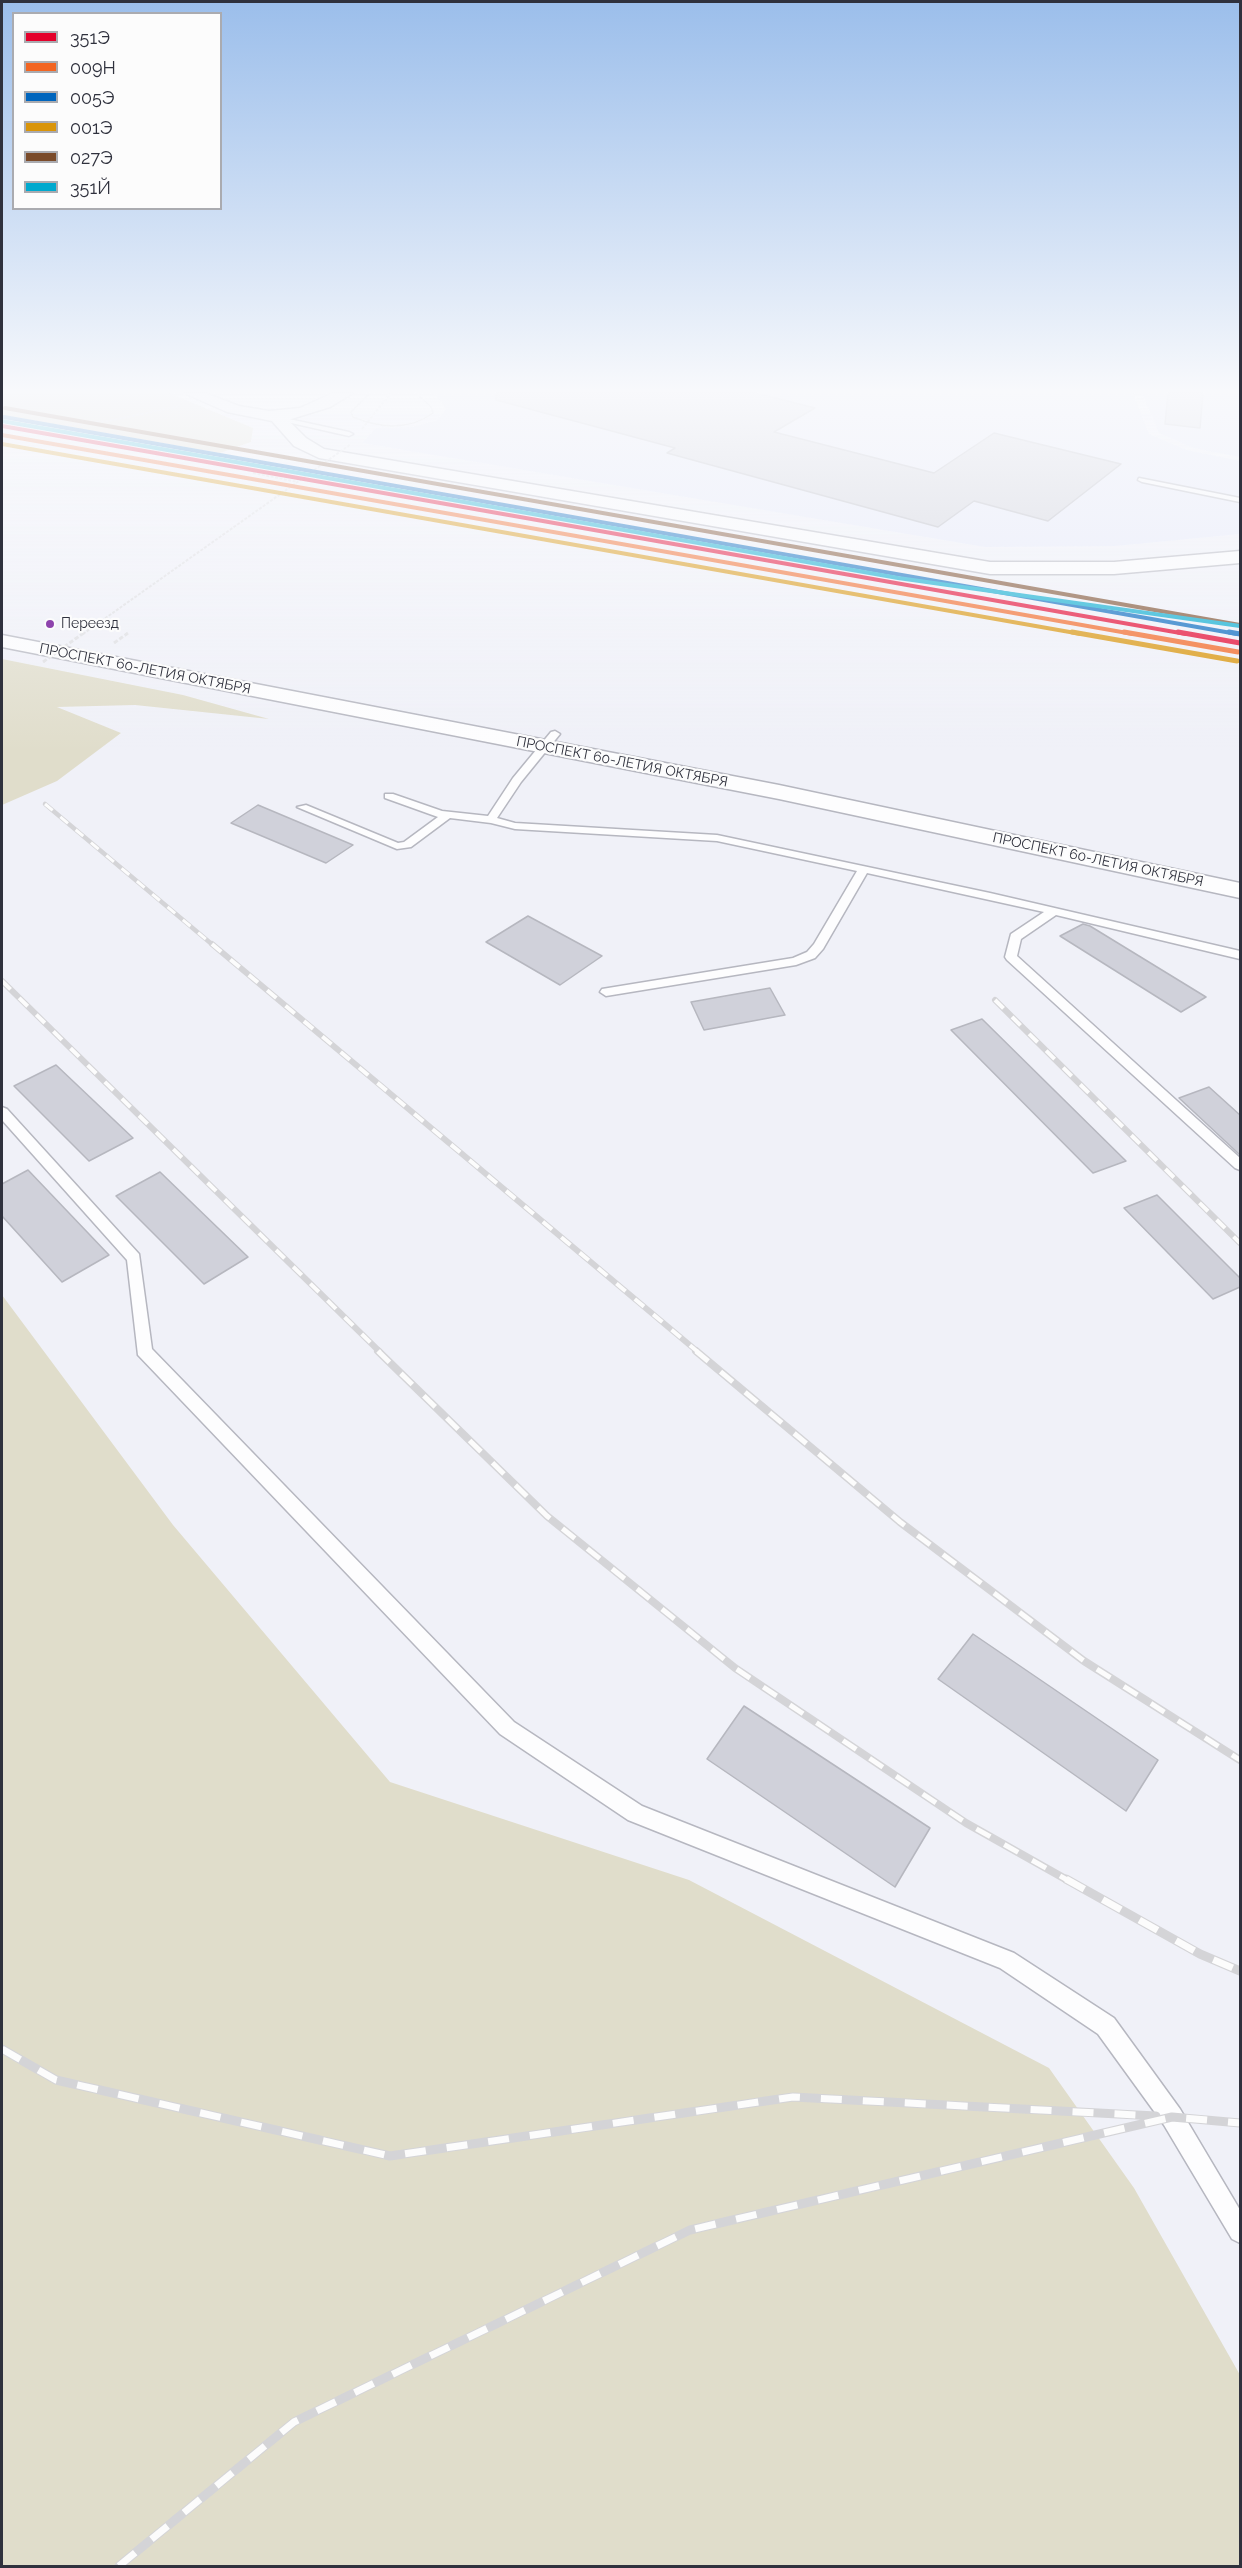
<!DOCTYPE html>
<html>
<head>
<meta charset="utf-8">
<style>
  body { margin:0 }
  #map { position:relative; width:1242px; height:2568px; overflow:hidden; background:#f0f1f8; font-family:Raleway,sans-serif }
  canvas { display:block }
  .frame { position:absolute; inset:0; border:3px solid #2f313d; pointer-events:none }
  .legend { position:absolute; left:12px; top:12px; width:210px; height:198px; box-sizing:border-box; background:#fcfcfc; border:2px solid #aaabb0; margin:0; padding:8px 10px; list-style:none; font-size:18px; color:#2f313d }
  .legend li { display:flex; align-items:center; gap:12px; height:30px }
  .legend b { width:30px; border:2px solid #aaabb0 }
</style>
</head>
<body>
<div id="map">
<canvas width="1242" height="2568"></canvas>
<div class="frame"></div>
<ul class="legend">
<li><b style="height:8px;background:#e4002b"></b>351Э</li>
<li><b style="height:8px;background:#f26522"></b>009Н</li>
<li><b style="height:8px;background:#0065bd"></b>005Э</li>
<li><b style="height:8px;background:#d99409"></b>001Э</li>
<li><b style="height:8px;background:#7a4b2a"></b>027Э</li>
<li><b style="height:8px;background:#00a9ce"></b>351Й</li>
</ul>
</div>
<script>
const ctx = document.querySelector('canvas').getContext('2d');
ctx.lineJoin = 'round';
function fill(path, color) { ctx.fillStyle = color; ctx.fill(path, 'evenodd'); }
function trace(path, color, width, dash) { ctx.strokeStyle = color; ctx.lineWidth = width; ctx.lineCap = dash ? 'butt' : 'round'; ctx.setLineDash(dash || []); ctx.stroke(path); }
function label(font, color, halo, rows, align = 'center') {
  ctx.font = font + ' Raleway,sans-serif'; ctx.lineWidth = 4.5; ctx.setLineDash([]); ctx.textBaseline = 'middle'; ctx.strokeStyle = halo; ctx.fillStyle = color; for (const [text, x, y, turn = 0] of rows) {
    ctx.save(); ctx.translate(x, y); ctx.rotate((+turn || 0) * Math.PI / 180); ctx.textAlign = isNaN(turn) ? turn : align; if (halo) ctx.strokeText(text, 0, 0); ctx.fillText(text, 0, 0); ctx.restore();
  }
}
const built = new Path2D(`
  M433,393h700l16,41 38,16 53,11v73l-125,12 -130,1 -623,-104 14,-15 36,-1 25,-7 9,-11 -7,-11z
  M1142,393h98v64l-47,-9 -34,-15z`);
const green = new Path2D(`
  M2,393h167l84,35 -2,14 -31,11 -218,-38z
  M2,659l181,36 86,24 -134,-14 -78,2 64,26 -64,48 -55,24z
  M2,1295l171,230 217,257 299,98 360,188 85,120 106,187v191h-1238z`);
const building = new Path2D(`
  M496,393h260l59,15 -41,24 160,41 60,-40 127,31 -73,57 -74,-20 -36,26 -271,-74 8,-5 -179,-48z
  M1168,393h35l-3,35 -35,-4z
  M258,805l95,40 -27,18 -95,-40z
  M528,916l74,40 -42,29 -74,-43z
  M1083,924l7,2 116,71 -25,15 -121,-76z
  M770,988l15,27 -81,15 -13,-28z
  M982,1019l144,142 -33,12 -142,-143z
  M56,1065l77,73 -44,23 -75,-75z
  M1209,1087l31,28v40l-61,-57z
  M28,1170l81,85 -47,27 -60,-66v-32z
  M160,1172l88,85 -44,27 -88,-88z
  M1157,1195l83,83v9l-27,12 -89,-91z
  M973,1634l185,126 -32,51 -188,-132z
  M744,1706l186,122 -35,59 -188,-128z`);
const pathFar1 = new Path2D(`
  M65,425l43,-4 72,-15
  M362,429l29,-36
  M253,473l45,9`);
const path = new Path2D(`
  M114,643l14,-10`);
const service = new Path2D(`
  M275,416l74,16 4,2 -4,2 -71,-16z
  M1139,478l101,20v4l-98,-20 -4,-2z
  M555,731l5,3 -39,48 -24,36 18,5 202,12 273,58 250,58v8l-184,-44 -35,24 -4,17 223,202v12l-5,-2 -228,-208 -2,-3 6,-23 33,-22 -177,-39 -44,76 -8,9 -19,7 -190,31 -6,-4 2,-3 191,-31 14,-6 7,-8 43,-73 -140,-30 -202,-12 -24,-6 -41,-5 -39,29 -14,2 -100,-42 9,-2 92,38 6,-1 34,-25 -53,-19v-4h8l49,17 46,5 25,-38 38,-46z
  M2,1107l5,2 132,145 13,95 362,373 128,84 372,147 100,65 66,91 60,101v33l-8,-4 -68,-114 -66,-91 -98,-66 -372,-148 -128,-86 -362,-379 -11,-95 -125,-140z`);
const tertiary = new Path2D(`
  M184,393h21l34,13 30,5 31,-3 33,-15h20l-23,14 -42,13 18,18 18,11 666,113h124l126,-11v12l-126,11h-124l-671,-116 -25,-12 -22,-25 -45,-9z`);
const trunk = new Path2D(`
  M2,635l777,150 461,98v15l-461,-99 -777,-152z`);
const tram = new Path2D(`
  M370,393l-19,19 2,5c26,11 56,14 80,-4l-2,-6 -15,-14`);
const railFar3 = new Path2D(`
  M45,804l169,142`);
const railFar2 = new Path2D(`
  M212,944l486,408
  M2,981l378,371
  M995,1000l245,243`);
const railFar1 = new Path2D(`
  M378,1351l169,165 188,152 231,155 103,58
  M696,1351l204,171 184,139 156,99`);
const rail = new Path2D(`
  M1066,1879l134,75 40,17
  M2,2049l54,31 334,76 403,-59 363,19
  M119,2566l175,-144 396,-192 482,-113 68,6`);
const pathBridgeFar1 = new Path2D(`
  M83,634l268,-190`);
const pathBridge = new Path2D(`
  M43,662l42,-30`);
const rail1Far1 = new Path2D(`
  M2,426l1184,208`);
const rail1 = new Path2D(`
  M1178,632l62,11`);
const rail2Far1 = new Path2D(`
  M2,435l1131,199`);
const rail2 = new Path2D(`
  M1124,632l114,20`);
const rail3Far1 = new Path2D(`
  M4,417l1233,217`);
const rail3 = new Path2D(`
  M1229,632l11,2`);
const rail4Far1 = new Path2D(`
  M2,444l1079,190`);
const rail4 = new Path2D(`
  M1072,632l165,29`);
const rail5 = new Path2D(`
  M5,408l1235,217`);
const rail6 = new Path2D(`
  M2,421l896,157 342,48`);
const markers = [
  [50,624,5,"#8e44ad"]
];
const busNames = [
  ["Переезд",61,624]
];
const farStreetnames = [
  ["ПРОСПЕКТ 60-ЛЕТИЯ ОКТЯБРЯ",145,669,11],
  ["ПРОСПЕКТ 60-ЛЕТИЯ ОКТЯБРЯ",622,762,11],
  ["ПРОСПЕКТ 60-ЛЕТИЯ ОКТЯБРЯ",1098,860,12]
];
fill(built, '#e7eafa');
fill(green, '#e0ddcb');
fill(building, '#d0d1da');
trace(building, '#b6b7bf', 1.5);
trace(service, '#b6b7c0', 3);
trace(tertiary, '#b6b7c0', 3);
trace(trunk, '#b6b7c0', 3);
trace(pathFar1, '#dedee1', 2, [3, 1.5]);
trace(path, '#dedee1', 3, [4.5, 2]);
fill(service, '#fdfdfe');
fill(tertiary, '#fdfdfe');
fill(trunk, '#fdfdfe');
trace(tram, '#d4d4d7', 1.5);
trace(railFar3, '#d4d4d7', 4.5);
trace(railFar2, '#d4d4d7', 6);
trace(railFar1, '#d4d4d7', 8);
trace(rail, '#d4d4d7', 9);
trace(railFar3, '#fcfcfc', 3, [10]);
trace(railFar2, '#fcfcfc', 4, [12]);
trace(railFar1, '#fcfcfc', 5, [16]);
trace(rail, '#fcfcfc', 7, [21]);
trace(pathBridgeFar1, '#dedee1', 2, [3, 1.5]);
trace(pathBridge, '#dedee1', 3, [4.5, 2]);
trace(rail1Far1, '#e4002b', 4);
trace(rail1, '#e4002b', 5);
trace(rail2Far1, '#f26522', 4);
trace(rail2, '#f26522', 5);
trace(rail3Far1, '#0065bd', 4);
trace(rail3, '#0065bd', 5);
trace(rail4Far1, '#d99409', 4);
trace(rail4, '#d99409', 5);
trace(rail5, '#7a4b2a', 4);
trace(rail6, '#00a9ce', 4);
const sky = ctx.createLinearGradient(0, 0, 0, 752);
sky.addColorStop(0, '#9bbeeb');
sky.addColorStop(0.52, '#f8f9fc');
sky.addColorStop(1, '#f8f9fc00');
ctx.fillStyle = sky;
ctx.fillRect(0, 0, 1242, 752);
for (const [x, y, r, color] of markers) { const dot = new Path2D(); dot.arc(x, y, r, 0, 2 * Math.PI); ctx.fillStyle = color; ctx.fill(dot); trace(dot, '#fcfcfc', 2); }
label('14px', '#2f313d', '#fcfcfc', busNames, 'left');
label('14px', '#2f313d', '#fcfcfc', farStreetnames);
</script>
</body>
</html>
